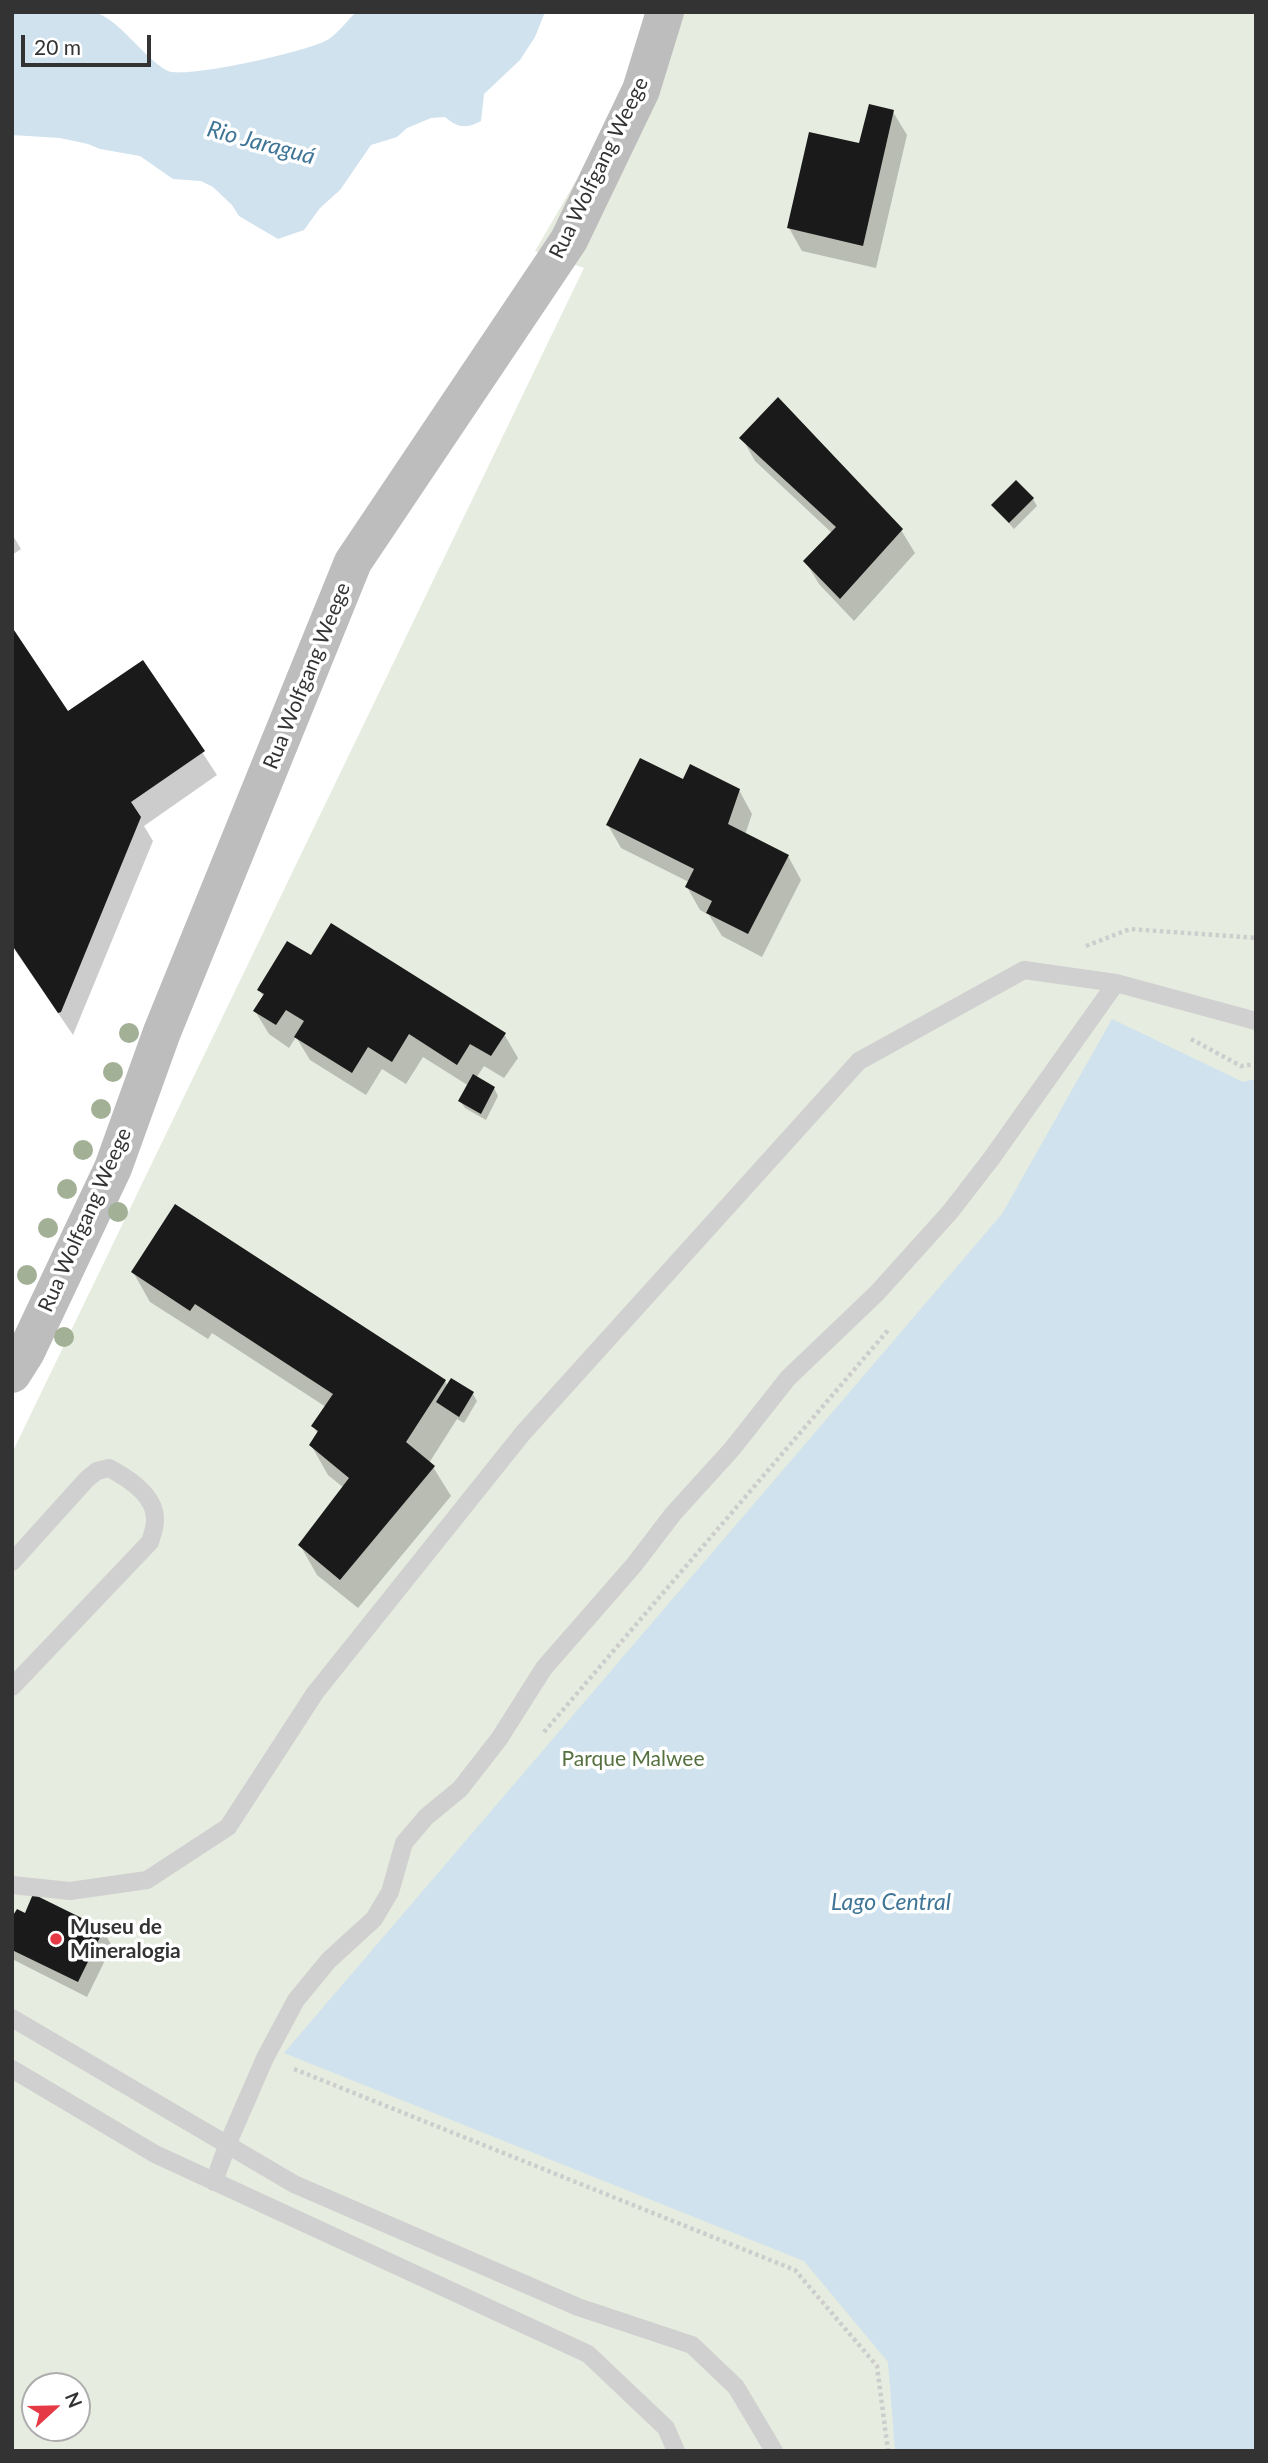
<!DOCTYPE html>
<html>
<head>
<meta charset="utf-8">
<style>
  body { margin:0 }
  #map { position:relative; width:1268px; height:2463px; overflow:hidden; background:#fff; font-family:Lato,sans-serif }
  canvas { display:block }
  .frame { position:absolute; inset:0; border:14px solid #333; pointer-events:none }
  .north { position:absolute; left:21px; top:2372px; width:70px; height:70px; box-sizing:border-box; background:#fff; border:2px solid #adadad; border-radius:50%; rotate:68deg; font-size:19px; font-weight:700; line-height:28px; text-align:center; color:#333 }
  .north::after { content:''; display:block; margin:auto; width:24px; height:32px; background:#e63946; clip-path:polygon(50% 0,100% 100%,50% 72%,0 100%) }
  .scale { position:absolute; left:21px; top:35px; width:130px; height:32px; box-sizing:border-box; border:4px solid #333; border-top:0; padding-left:9px; font-size:21px; line-height:24px; white-space:nowrap; color:#333; -webkit-text-stroke:5px #fff; paint-order:stroke }
</style>
</head>
<body>
<div id="map">
<canvas width="1268" height="2463"></canvas>
<div class="frame"></div>
<div class="north">N</div>
<div class="scale">20 m</div>
</div>
<script>
const ctx = document.querySelector('canvas').getContext('2d');
ctx.lineJoin = 'round';
function fill(path, color) { ctx.fillStyle = color; ctx.fill(path, 'evenodd'); }
function trace(path, color, width, dash) { ctx.strokeStyle = color; ctx.lineWidth = width; ctx.lineCap = dash ? 'butt' : 'round'; ctx.setLineDash(dash || []); ctx.stroke(path); }
function label(font, color, halo, rows, align = 'center') {
  ctx.font = font + ' Lato,sans-serif'; ctx.lineWidth = 7; ctx.setLineDash([]); ctx.textBaseline = 'middle'; ctx.strokeStyle = halo; ctx.fillStyle = color; for (const [text, x, y, turn = 0] of rows) {
    ctx.save(); ctx.translate(x, y); ctx.rotate((+turn || 0) * Math.PI / 180); ctx.textAlign = isNaN(turn) ? turn : align; if (halo) ctx.strokeText(text, 0, 0); ctx.fillText(text, 0, 0); ctx.restore();
  }
}
const green = new Path2D(`
  M656,12h600v2439h-1244v-998l572,-1185 -49,-17 105,-180zM35,2386h42v42h-42z`);
const water = new Path2D(`
  M12,12c24,0 58,-4 81,0 24,4 51,47 75,59 18,8 143,-20 161,-32 10,-7 18,-18 27,-27h189l-10,25 -15,23 -36,34 -3,27c-15,8 -23,7 -36,-4l-14,1 -24,10 -10,9 -26,8 -31,45 -20,18 -16,22 -26,9 -39,-23 -7,-11 -19,-18 -12,-6 -28,-2 -33,-23 -40,-7 -12,-5 -28,-6 -48,-3z
  M1112,1019l131,63 13,-3v1372h-361l-7,-89 -84,-101 -520,-208 718,-839z`);
const shadow = new Path2D(`
  M893,112l14,23 -31,133 -74,-17 -13,-23 72,-83z
  M742,438l159,92 14,23 -61,68 -35,-37 -14,-23 27,-28 -77,-72z
  M1033,499l4,7 -23,23 -21,-24z
  M12,534l9,15 -9,6z
  M12,630l55,84 76,-52 74,113 -73,51 9,15 -80,194 -61,-89z
  M683,782l56,8 13,24 -7,21 43,21 13,24 -39,77 -40,-21 -13,-21 -9,-5 -13,-23 2,-5 -68,-34 -13,-23z
  M312,958l192,76 14,24 -14,20 -20,-12 -8,12 18,10 4,8 -12,24 -21,-12 -5,-7 9,-15 -46,-29 -17,27 -24,-15 -16,26 -56,-35 -14,-23 -7,11 -20,-14 -14,-23 9,-14 -5,-7z
  M133,1272l312,109 3,6 4,-7 21,14 4,7 -13,22 -7,-4 -28,44 4,4 18,29 -93,112 -41,-33 -17,-30 44,-57 -16,-13 -17,-30 7,-11 -5,-8 13,-19 -114,-74 -4,6 -58,-37z
  M25,1915l78,15 9,16 -25,51 -75,-38v-38z`);
const building = new Path2D(`
  M869,104l25,6 -31,136 -76,-18 22,-96 50,11z
  M778,397l125,132 -63,70 -37,-38 33,-34 -97,-89z
  M1016,480l18,18 -25,25 -18,-18z
  M12,627l56,84 75,-51 62,91 -74,51 10,15 -80,195 -3,1 -46,-68z
  M640,758l43,21 7,-15 50,25 -12,35 61,31 -41,79 -42,-21 6,-12 -27,-14 9,-18 -88,-44z
  M331,923l175,110 -15,23 -21,-12 -13,21 -48,-31 -17,28 -24,-15 -16,26 -58,-36 10,-16 -18,-11 -10,15 -23,-14 11,-17 -7,-4 30,-49 24,14z
  M473,1074l22,13 -14,27 -23,-13z
  M175,1204l271,176 -40,62 29,24 -95,114 -42,-35 51,-67 -40,-33 9,-14 -7,-5 22,-32 -138,-90 -5,7 -59,-39z
  M451,1378l23,14 -15,25 -23,-15z
  M33,1894l71,35 -26,53 -66,-32v-33l5,-8 8,4z`);
const path = new Path2D(`
  M1086,946l44,-17 126,9
  M1191,1039l50,27 15,-2
  M544,1732l345,-403
  M294,2069l501,201 82,96 11,85`);
const lane = new Path2D(`
  M12,1562l75,-83 10,-8 12,-3c19,10 47,28 46,52 0,8 -3,15 -5,22l-138,145
  M12,1885l58,6 77,-11 81,-53 87,-134 208,-260 336,-372 165,-91 92,13
  M12,2018l282,166 284,123 114,38 44,42 38,64
  M12,2069l143,85 433,200 78,74 10,23
  M214,2182l14,-39 37,-85 31,-58 33,-40 45,-41 16,-27 14,-49 22,-26 34,-28 39,-50 45,-71 90,-103 39,-51 59,-65 56,-71 89,-85 73,-81 41,-53 125,-176 140,38`);
const secondary = new Path2D(`
  M12,1374l14,-22 87,-184 49,-136 191,-470 216,-322 72,-150 24,-78`);
const trees = [
  [129,1033],
  [113,1072],
  [101,1109],
  [83,1150],
  [67,1189],
  [118,1212],
  [48,1228],
  [27,1275],
  [64,1337]
];
const markers = [
  [56,1939,7,"#e63946"]
];
const streetNames = [
  ["Rua Wolfgang Weege",599,168,-64],
  ["Rua Wolfgang Weege",307,676,-68],
  ["Rua Wolfgang Weege",85,1220,-66]
];
const parkNames = [
  ["Parque Malwee",633,1759]
];
const poiNames = [
  ["Museu de",70,1927],
  ["Mineralogia",70,1951]
];
const waterNames = [
  ["Rio Jaraguá",261,143,15],
  ["Lago Central",891,1903]
];
fill(green, '#e6ecdf');
fill(water, '#cfe2ee');
fill(shadow, '#0003');
fill(building, '#1a1a1a');
trace(path, '#cdcdcd', 4.5, [3.5, 3.5]);
trace(lane, '#d0d0d0', 18);
trace(secondary, '#bdbdbd', 38);
ctx.fillStyle = '#a2b095';
for (const [x, y] of trees) { ctx.beginPath(); ctx.arc(x, y, 10, 0, 2 * Math.PI); ctx.fill(); }
for (const [x, y, r, color] of markers) { const dot = new Path2D(); dot.arc(x, y, r, 0, 2 * Math.PI); ctx.fillStyle = color; ctx.fill(dot); trace(dot, '#fff', 2.5); }
label('21px', '#333', '#fff', streetNames);
label('21px', '#56703f', '#fff', parkNames);
label('bold 21px', '#333', '#fff', poiNames, 'left');
label('italic 23px', '#3f7597', '#fff', waterNames);
</script>
</body>
</html>
